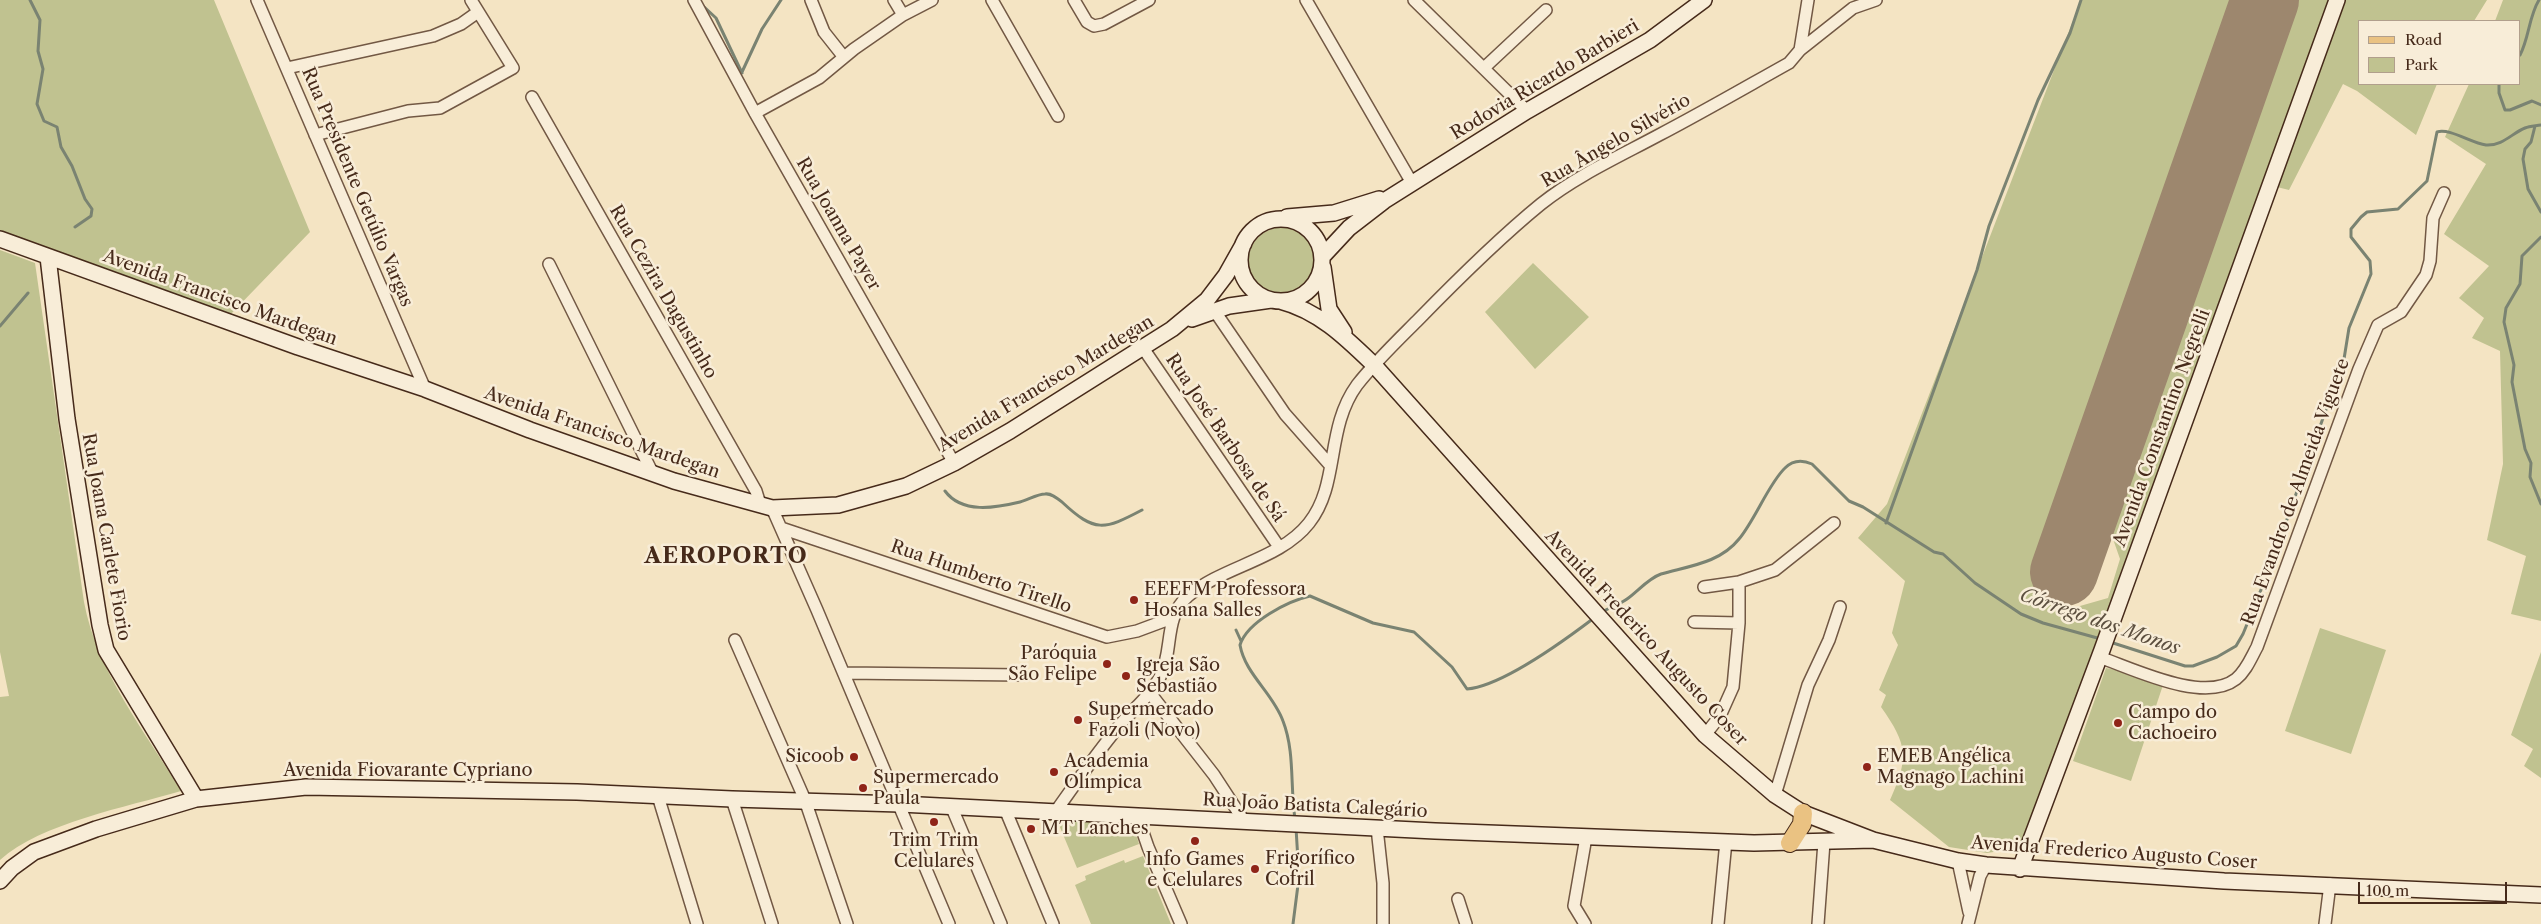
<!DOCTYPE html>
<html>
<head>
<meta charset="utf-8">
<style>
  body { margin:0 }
  #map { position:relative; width:2541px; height:924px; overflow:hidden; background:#f4e4c3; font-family:"Libre Caslon Text",serif }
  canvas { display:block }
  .legend { position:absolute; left:2358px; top:20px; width:162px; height:65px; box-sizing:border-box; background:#f8edd8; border:1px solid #b19f8c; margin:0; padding:6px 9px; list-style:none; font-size:15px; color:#462a1a }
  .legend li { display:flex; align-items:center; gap:10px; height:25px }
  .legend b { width:25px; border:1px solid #b19f8c }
  .scale { position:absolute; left:2358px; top:882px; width:149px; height:22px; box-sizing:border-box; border:2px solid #462a1a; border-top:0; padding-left:6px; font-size:15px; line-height:18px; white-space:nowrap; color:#462a1a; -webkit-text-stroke:4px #f8edd8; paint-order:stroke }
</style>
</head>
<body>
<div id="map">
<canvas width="2541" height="924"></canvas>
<ul class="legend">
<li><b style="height:6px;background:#eac282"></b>Road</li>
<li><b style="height:14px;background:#c0c290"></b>Park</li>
</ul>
<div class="scale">100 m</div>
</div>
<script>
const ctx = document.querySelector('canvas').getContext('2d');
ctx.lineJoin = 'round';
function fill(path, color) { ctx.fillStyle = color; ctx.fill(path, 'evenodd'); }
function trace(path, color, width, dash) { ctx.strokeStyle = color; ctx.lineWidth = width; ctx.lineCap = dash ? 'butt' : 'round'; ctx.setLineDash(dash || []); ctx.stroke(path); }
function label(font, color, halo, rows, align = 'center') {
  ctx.font = font + ' "Libre Caslon Text",serif'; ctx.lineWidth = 5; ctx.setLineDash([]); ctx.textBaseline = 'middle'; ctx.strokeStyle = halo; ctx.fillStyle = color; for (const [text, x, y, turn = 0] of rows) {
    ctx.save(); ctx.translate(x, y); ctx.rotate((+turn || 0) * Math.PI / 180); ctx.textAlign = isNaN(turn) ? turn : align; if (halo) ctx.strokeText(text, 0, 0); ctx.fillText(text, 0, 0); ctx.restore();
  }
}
const green = new Path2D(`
  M0,0h214l96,232 -81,84 -229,-83z
  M2081,0h162l-209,586 9,12 30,10 35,-10 12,-39 -14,-40 182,-519h42l-305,847 -38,6 -38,-6 -59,-47c19,-42 18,-55 -9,-93l5,-12 -7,-5 19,-45 -6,-12 13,-52 -47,-43 29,-34z
  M2339,0h148l-13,21h-114v63h77l-21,51 -59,-44 -14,-7 -54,106 -12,-3z
  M2503,0h38v621l-30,-7 15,-58 -39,-16 16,-76 -3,-113 -28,-13 12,-20 -25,-20 30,-32 -45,-32 42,-70 -41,-27 24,-53h51v-63h-25z
  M1248 262a35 35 0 1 1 70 0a35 35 0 1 1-70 0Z
  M0,250l35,13 49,339c13,70 61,129 97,189 -54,16 -140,32 -181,69v-163l9,-1 -9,-44z
  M1533,263l56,54 -54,52 -50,-57z
  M2320,628l66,22 -35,104 -66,-23z
  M2541,652v126l-17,-12 9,-17 -22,-14z
  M2106,668l27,5 30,12 -32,96 -58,-20z
  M1057,820l75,1 7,23 -62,24z
  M1143,856l28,68h-80l-16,-39 11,-5 -1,-4 39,-16 1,3z`);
const stream = new Path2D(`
  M30,0l10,20 -2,31 5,18 -6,35 7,17 13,6 4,20 11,19 13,33 7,10 -1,7 -16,11
  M702,5l14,13 26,55
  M2520,55c9,-17 9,-39 19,-55
  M742,72l20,-43 19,-29
  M2499,84v9l6,17h5l22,-9 9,4
  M2535,126l-4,16 -6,7 -2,10 5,30 13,23
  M2541,237l-19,19 -2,28 -14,24 -2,14 10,43 -2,17 13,67 6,14 -1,14 11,27
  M0,326l28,-33
  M945,491c17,23 50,17 75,11 8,-2 17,-8 25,-8 6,-1 12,4 17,8 33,31 42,28 80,8
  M1886,523l91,-253 12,-44 49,-126 32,-67 11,-33
  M1601,613c8,-6 18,-8 26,-14 11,-8 22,-21 34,-25 28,-8 59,-11 78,-35 16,-19 30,-56 46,-71 8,-8 18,-8 27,-4l37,37 14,6 71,45 9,2 32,29 46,31 22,9 58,16
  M1236,630l5,11
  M2110,642l75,24h8l24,-9 19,-11 7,-12 26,-64 75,-211 5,-31 22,-54 -1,-13 -19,-24v-8l10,-12 6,-5 31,-3 29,-28 10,-49c13,-4 34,11 49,13 17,1 26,-12 39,-17 5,-2 11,-2 16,-3
  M1295,819c-5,-33 0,-67 -12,-98 -10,-28 -38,-47 -43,-76 7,-23 48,-44 70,-49l63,27 41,9 38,35 15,22c36,-3 98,-49 127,-71
  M1293,924l6,-47 -3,-49`);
const runway = new Path2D(`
  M2064,572l201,-572`);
const street = new Path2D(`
  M257,0l168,389
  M694,0l61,113 199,350
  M811,0l13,32 19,24
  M894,0l9,15
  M992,0l66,116
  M1074,0l13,22 7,4 10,-2 45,-24
  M1306,0l106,183
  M1414,0l113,111
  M1800,50l8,-50
  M1485,67l61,-57
  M287,68l146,-32 28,-12 17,-12
  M532,97l224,394 4,13
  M755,113l64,-35 35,-29 49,-34 29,-15
  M315,135l93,-24 32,-3 73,-40 -42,-68
  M549,264l104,210
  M1214,310l71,104 45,51
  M1143,348l136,199
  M772,508l45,102 132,314
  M781,528l326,109 30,-6 35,-13
  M1704,587l35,-5 36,-12 59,-47
  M1694,622l45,1
  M735,640l70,160 42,124
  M2099,657c35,12 105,47 137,22 10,-8 15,-21 21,-32l102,-278 19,-44 23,-13 25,-37 4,-14 3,-43 11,-25
  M844,673l178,2
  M1150,693l64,82 30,46
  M1705,735l15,-19 13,-29 6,-64v-41
  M1775,795l33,-110 21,-45 11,-33
  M658,796l39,128
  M732,799l40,125
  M952,808l49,116
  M1005,809l48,115
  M1056,811c22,-31 44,-63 69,-92 13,-14 26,-25 35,-42 14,-27 3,-59 28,-81 35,-30 92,-36 121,-73 31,-39 16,-94 48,-138 18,-23 40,-44 60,-64 38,-39 81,-82 124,-117 35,-28 79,-48 118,-69 44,-23 87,-48 130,-72l11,-13 53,-42 23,-8
  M1137,815l11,32 33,77
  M1377,828l6,55v41
  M1958,861l11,51
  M1458,899l8,25
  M1585,924l-11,-18 12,-69
  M1718,924l8,-83
  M1818,924l6,-82
  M1968,924l12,-48 6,-11
  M2325,924l5,-40`);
const secondary = new Path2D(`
  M1287,217l47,-4 45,-14
  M1240 260a41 41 0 1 1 82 0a41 41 0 1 1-82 0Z
  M0,239l298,108 127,42 105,41 144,51 98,27 66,-3 68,-19 48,-23 56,-32 162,-102 35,-29 19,-25 18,-32
  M48,257l19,162 33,206 6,25 90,149
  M1322,257l27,-29 35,-27 143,-90 123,-71 54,-40
  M1323,267l6,42 15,23
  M1280,301c39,10 66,37 94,64l331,370 70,60 28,18 70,27 85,21 28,4 238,16 317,14
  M1192,319l37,-13 42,-6
  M2020,869l82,-219 235,-650
  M0,881l12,-13 22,-16 62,-23 100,-30 110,-12 271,5 155,7 168,5 535,27 319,12 119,-3`);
const primary = new Path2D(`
  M1790,843l12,-19 1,-11`);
const markers = [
  [1134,600,5,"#8f2418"],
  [1107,664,5,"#8f2418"],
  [1126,676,5,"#8f2418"],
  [1078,720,5,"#8f2418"],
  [2118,723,5,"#8f2418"],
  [854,757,5,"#8f2418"],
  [1867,767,5,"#8f2418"],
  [1054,772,5,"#8f2418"],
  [863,788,5,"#8f2418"],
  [934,822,5,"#8f2418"],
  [1031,829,5,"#8f2418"],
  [1195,841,5,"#8f2418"],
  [1255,869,5,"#8f2418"]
];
const streetNames = [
  ["Rodovia Ricardo Barbieri",1545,80,-31],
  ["Rua Ângelo Silvério",1616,141,-30],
  ["Rua Presidente Getúlio Vargas",357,187,67],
  ["Rua Joanna Payer",838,224,60],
  ["Rua Cezira Dagustinho",663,292,60],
  ["Avenida Francisco Mardegan",220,298,20],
  ["Avenida Francisco Mardegan",1046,384,-31],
  ["Avenida Constantino Negrelli",2162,428,-70],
  ["Avenida Francisco Mardegan",602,433,19],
  ["Rua José Barbosa de Sá",1225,438,56],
  ["Rua Evandro de Almeida Viguete",2296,492,-70],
  ["Rua Joana Carlete Fiorio",106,537,80],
  ["Rua Humberto Tirello",981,577,19],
  ["Avenida Frederico Augusto Coser",1646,638,47],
  ["Avenida Fiovarante Cypriano",408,771],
  ["Rua João Batista Calegário",1315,806,3],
  ["Avenida Frederico Augusto Coser",2114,853,4]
];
const poiNames = [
  ["EEEFM Professora",1144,590],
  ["Hosana Salles",1144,611],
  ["Paróquia",1097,654,"right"],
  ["São Felipe",1097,675,"right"],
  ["Igreja São",1136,666],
  ["Sebastião",1136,687],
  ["Supermercado",1088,710],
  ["Fazoli (Novo)",1088,731],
  ["Campo do",2128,713],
  ["Cachoeiro",2128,734],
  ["Sicoob",844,757,"right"],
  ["EMEB Angélica",1877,757],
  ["Magnago Lachini",1877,778],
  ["Academia",1064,762],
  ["Olímpica",1064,783],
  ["Supermercado",873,778],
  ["Paula",873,799],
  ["MT Lanches",1041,829],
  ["Trim Trim",934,841,"center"],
  ["Celulares",934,862,"center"],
  ["Frigorífico",1265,859],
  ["Cofril",1265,880],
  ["Info Games",1195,860,"center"],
  ["e Celulares",1195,881,"center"]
];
const waterNames = [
  ["Córrego dos Monos",2100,622,19]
];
const districtNames = [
  ["AEROPORTO",726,557]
];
fill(green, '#c0c290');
trace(stream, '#7a8372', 3);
trace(runway, '#9d876e', 68);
trace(street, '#725844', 14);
trace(secondary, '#462a1a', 18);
trace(primary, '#462a1a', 20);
trace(street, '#f8edd8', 11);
trace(secondary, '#f8edd8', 15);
trace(primary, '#eac282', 18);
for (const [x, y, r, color] of markers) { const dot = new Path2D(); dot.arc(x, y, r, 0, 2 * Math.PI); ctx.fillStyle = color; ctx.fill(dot); trace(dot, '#f8edd8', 2); }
label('18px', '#462a1a', '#f8edd8', streetNames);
label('18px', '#462a1a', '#f8edd8', poiNames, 'left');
label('italic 19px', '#5c4f3f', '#f8edd8', waterNames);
ctx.letterSpacing = '1px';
label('bold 22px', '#462a1a', '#f8edd8', districtNames);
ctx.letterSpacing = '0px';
</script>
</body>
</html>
